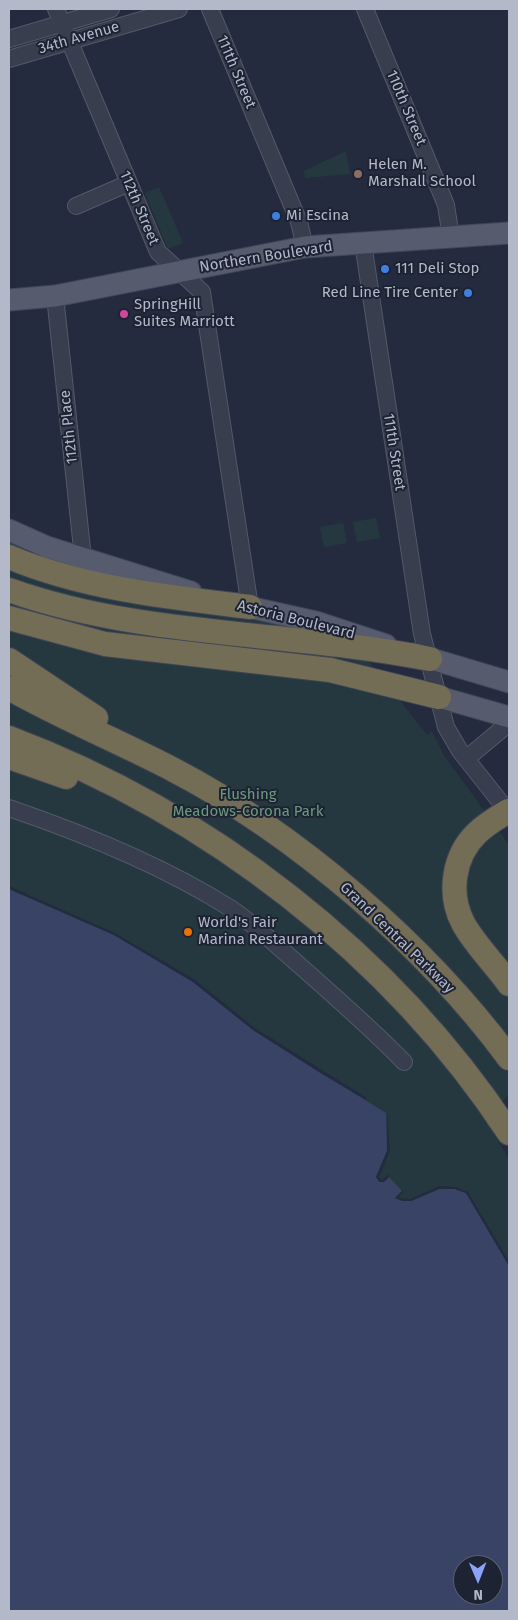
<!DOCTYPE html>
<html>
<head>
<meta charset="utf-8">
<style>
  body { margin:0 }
  #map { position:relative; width:518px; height:1620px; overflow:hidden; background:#242b3e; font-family:"Fira Sans",sans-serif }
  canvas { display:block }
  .frame { position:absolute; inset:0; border:10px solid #b4b9c9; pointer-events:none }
  .north { position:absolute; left:453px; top:1555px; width:50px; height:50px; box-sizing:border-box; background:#1d2333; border:1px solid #595f6f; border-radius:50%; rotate:179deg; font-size:14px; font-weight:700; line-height:20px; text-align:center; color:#b4b9c9 }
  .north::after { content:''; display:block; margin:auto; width:18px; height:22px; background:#8aa3f8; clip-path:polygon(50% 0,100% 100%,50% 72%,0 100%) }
</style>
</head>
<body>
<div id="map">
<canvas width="518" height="1620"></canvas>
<div class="frame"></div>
<div class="north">N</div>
</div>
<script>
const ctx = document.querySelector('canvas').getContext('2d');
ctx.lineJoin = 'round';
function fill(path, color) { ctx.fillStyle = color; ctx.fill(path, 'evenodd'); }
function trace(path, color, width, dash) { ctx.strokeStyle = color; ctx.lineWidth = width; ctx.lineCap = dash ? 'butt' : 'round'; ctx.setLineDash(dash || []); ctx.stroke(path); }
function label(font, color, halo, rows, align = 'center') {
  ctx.font = font + ' "Fira Sans",sans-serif'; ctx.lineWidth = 4; ctx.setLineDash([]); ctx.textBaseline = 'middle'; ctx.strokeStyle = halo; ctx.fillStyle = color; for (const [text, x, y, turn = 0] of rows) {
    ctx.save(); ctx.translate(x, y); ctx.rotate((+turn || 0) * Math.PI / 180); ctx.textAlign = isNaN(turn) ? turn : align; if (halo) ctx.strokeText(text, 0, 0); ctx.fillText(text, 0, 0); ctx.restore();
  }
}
const green = new Path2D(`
  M346,151l4,23 -45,4 -1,-7z
  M159,187l24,56 -15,6 -23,-56z
  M376,518l4,20 -23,4 -4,-20z
  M343,523l4,20 -23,4 -4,-20z
  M9,541l174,64 169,35 75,95 5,-4 11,23 66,91v250l-24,23 24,42v451h-134l-366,-676zM463,1565h30v30h-30z`);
const water = new Path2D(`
  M9,889l105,46 79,47 60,48 133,83 1,38 -11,26 7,5 6,-5 13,14 -7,7 16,3 28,-12h16l11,4 43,73v345h-500zM463,1565h30v30h-30z`);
const pier = new Path2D(`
  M9,886l106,47 79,46 61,49 112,70 -1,2 -44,-26 -69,-44 -60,-48 -79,-47 -105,-46z
  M387,1111l3,40 -11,26 3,3 6,-6 1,3 -5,5h-5l-3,-5 11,-26z
  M439,1186l17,1 12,5 41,69v5l-43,-73 -11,-4h-16l-28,12h-9l-7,-3 7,-7 2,1 -6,6 12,1z`);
const minor = new Path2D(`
  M56,9l102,243 44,40 48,315
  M210,9l89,213 6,25
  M365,9l81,196 5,32
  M9,39l102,-30
  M9,59l170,-50
  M76,206l53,-23
  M363,243l59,391 24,93 14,24 49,62
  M55,296l28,262
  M466,759l43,-36
  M9,808c76,26 153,57 221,100 24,16 46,37 68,56 36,32 72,63 106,98`);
const major = new Path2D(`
  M9,300l46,-4 250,-49 204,-14
  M9,530l38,17 144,45
  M235,604l81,18 70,23
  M415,654l94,28
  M439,697l70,20`);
const highway = new Path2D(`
  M9,557c77,32 159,40 241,50
  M9,590c135,48 281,41 421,69
  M9,618l96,26 225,26 109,27
  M9,660l87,58
  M9,688c53,30 109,53 163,81 125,65 253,176 337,289
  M9,738c199,75 383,217 500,395
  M9,757l57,20
  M508,811c-11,7 -22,13 -31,22 -24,23 -29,61 -14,90 12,22 32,41 46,61`);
const markers = [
  [358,174,5,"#8d6e63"],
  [276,216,5,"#3f7fe0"],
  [385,269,5,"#3f7fe0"],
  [468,293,5,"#3f7fe0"],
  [124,314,5,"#d1479c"],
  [188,932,5,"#e8710a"]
];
const streetNames = [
  ["34th Avenue",79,38,-16],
  ["111th Street",236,72,67],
  ["110th Street",406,108,67],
  ["112th Street",139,208,67],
  ["Northern Boulevard",266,257,-9],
  ["112th Place",69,427,-96],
  ["111th Street",394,452,81],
  ["Astoria Boulevard",296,620,14],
  ["Grand Central Parkway",397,938,44]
];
const poiNames = [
  ["Helen M.",368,165],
  ["Marshall School",368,182],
  ["Mi Escina",286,216],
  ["111 Deli Stop",395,269],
  ["Red Line Tire Center",458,293,"right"],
  ["SpringHill",134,305],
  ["Suites Marriott",134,322],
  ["World's Fair",198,923],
  ["Marina Restaurant",198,940]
];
const parkNames = [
  ["Flushing",248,795],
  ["Meadows-Corona Park",248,812]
];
fill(green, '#26383f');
fill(water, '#384365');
fill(pier, '#242b3e');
trace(minor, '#535969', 18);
trace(major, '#414757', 23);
trace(highway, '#404656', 26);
trace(minor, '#383e4e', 16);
trace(major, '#565c6e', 21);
trace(highway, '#746d55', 24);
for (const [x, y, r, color] of markers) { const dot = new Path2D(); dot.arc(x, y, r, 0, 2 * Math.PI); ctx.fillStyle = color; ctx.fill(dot); trace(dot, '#1d2333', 2); }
label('15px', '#b4b9c9', '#1d2333', streetNames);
label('15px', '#b4b9c9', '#1d2333', poiNames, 'left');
label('15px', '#6b9a7d', '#1d2333', parkNames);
</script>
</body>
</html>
